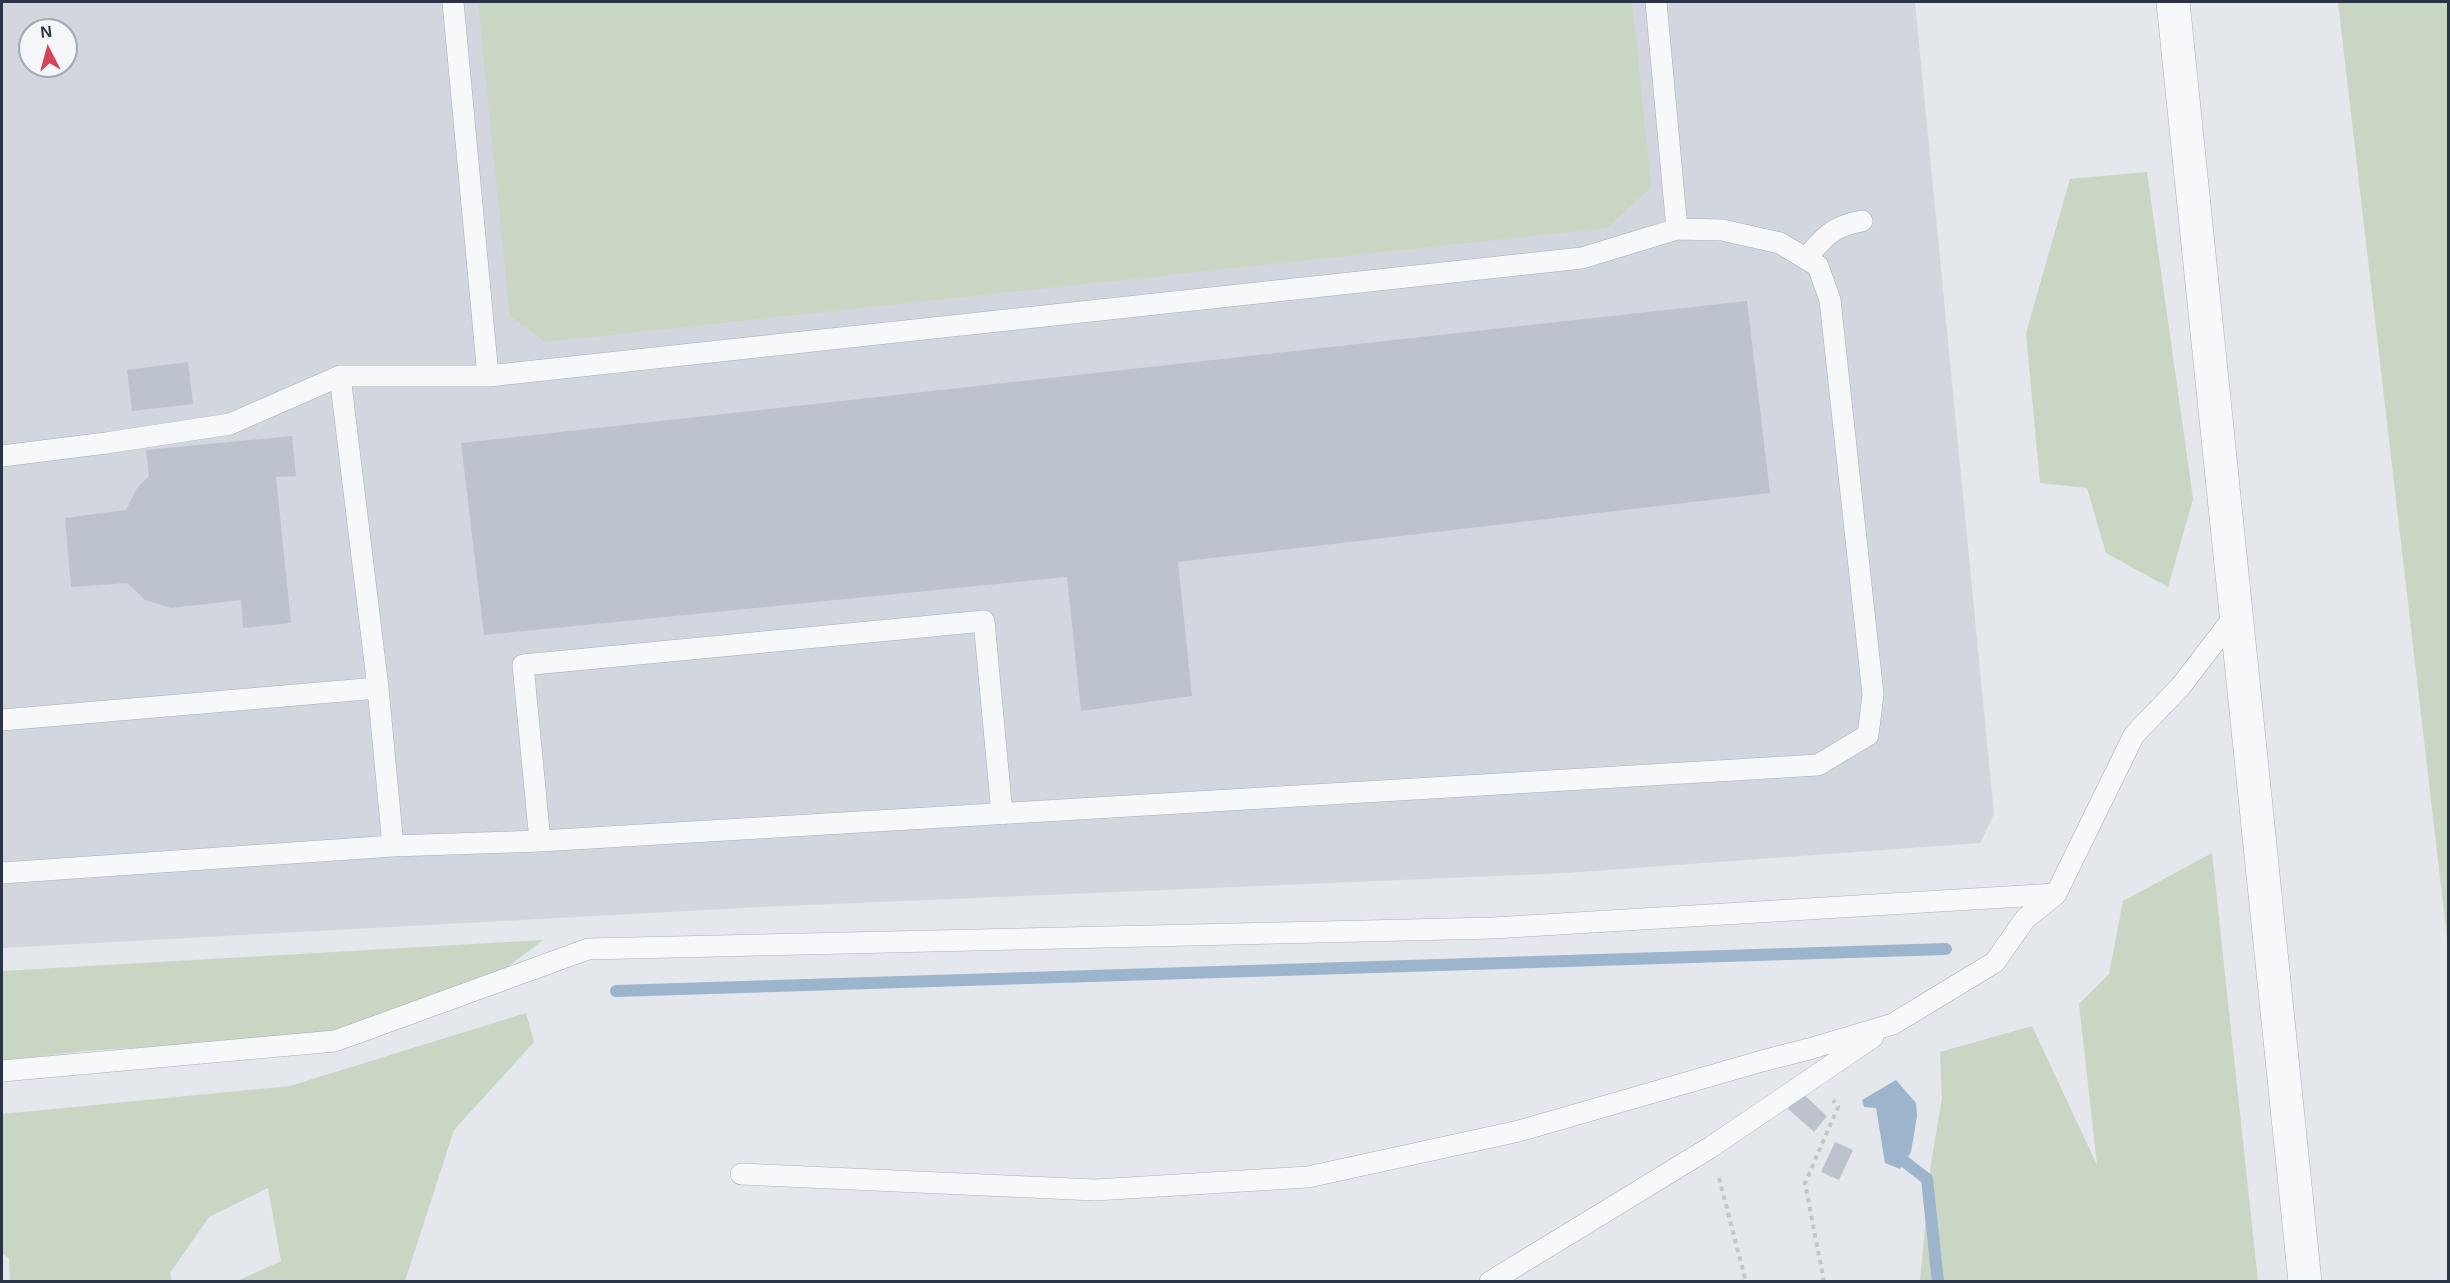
<!DOCTYPE html>
<html>
<head>
<meta charset="utf-8">
<style>
  body { margin:0 }
  #map { position:relative; width:2450px; height:1283px; overflow:hidden; background:#e4e7ec; font-family:Helvetica,sans-serif }
  canvas { display:block }
  .frame { position:absolute; inset:0; border:3px solid #2a3446; pointer-events:none }
  .north { position:absolute; left:18px; top:18px; width:60px; height:60px; box-sizing:border-box; background:#f4f6f9; border:2px solid #a3a8b1; border-radius:50%; rotate:354deg; font-size:16px; font-weight:700; line-height:24px; text-align:center; color:#2a3446 }
  .north::after { content:''; display:block; margin:auto; width:21px; height:27px; background:#d54559; clip-path:polygon(50% 0,100% 100%,50% 72%,0 100%) }
</style>
</head>
<body>
<div id="map">
<canvas width="2450" height="1283"></canvas>
<div class="frame"></div>
<div class="north">N</div>
</div>
<script>
const ctx = document.querySelector('canvas').getContext('2d');
ctx.lineJoin = 'round';
function fill(path, color) { ctx.fillStyle = color; ctx.fill(path, 'evenodd'); }
function trace(path, color, width, dash) { ctx.strokeStyle = color; ctx.lineWidth = width; ctx.lineCap = dash ? 'butt' : 'round'; ctx.setLineDash(dash || []); ctx.stroke(path); }
const built = new Path2D(`
  M2,2h1913l79,812 -14,29 -414,30 -805,34 -759,41zM30,30h36v36h-36z`);
const green = new Path2D(`
  M478,2h1154l19,185 -44,41 -1062,114 -35,-26z
  M2338,2h110v944z
  M2147,172l46,327 -25,88 -62,-34 -19,-65 -47,-5 -14,-150 44,-154z
  M2212,853l46,428h-338l11,-118 11,-65 -2,-46 92,-26 65,139 -18,-161 30,-30 14,-73z
  M543,940l-46,35 -161,60 -252,16 -82,10v-90z
  M526,1013l8,29 -80,88 -49,151h-168l44,-20 -13,-73 -59,29 -39,56 2,8h-162l-1,-23 -7,-5v-139l288,-28z`);
const water = new Path2D(`
  M1896,1080l20,23 1,13 -6,36 -11,17 -15,-6 -9,-55 -12,-1 -2,-7z`);
const stream = new Path2D(`
  M616,991l1330,-42
  M1905,1162l22,17 11,103`);
const building = new Path2D(`
  M1747,301l23,192 -592,69 14,134 -111,15 -14,-134 -583,58 -23,-192z
  M188,362l5,42 -61,7 -5,-41z
  M292,436l4,40 -20,1 15,146 -48,5 -2,-28 -70,8 -26,-8 -18,-17 -56,4 -6,-69 61,-8 11,-22 12,-12 -3,-26z
  M1800,1091l27,25 -13,16 -28,-25z
  M1835,1142l18,8 -14,30 -18,-8z`);
const path = new Path2D(`
  M1719,1178l27,104
  M1824,1282l-19,-99 33,-76 -5,-7`);
const service = new Path2D(`
  M453,2l35,374
  M1806,258c19,-22 27,-32 56,-37
  M2,456l104,-13 124,-19 110,-48
  M2,720l376,-32
  M540,841l-17,-176 461,-44 18,193
  M393,846l-15,-158 -38,-312h148l1094,-118 95,-29 -21,-227
  M2,873l391,-27 147,-5 1278,-76 50,-30 5,-40 -43,-395 -12,-34 -38,-23 -58,-13 -45,-1
  M2,1071l333,-30 253,-92 905,-21 563,-34 78,-159 47,-49 55,-72
  M741,1174l354,16 213,-13 211,-46 243,-70 47,-12 84,-25 102,-62 30,-43 31,-25
  M1490,1282l221,-135 162,-110`);
const tertiary = new Path2D(`
  M2173,2l132,1280`);
fill(built, '#d2d6de');
fill(green, '#c9d6c4');
fill(water, '#9db4cd');
trace(stream, '#9db4cd', 12);
fill(building, '#bdc3cc');
trace(service, '#a8aeb7', 22);
trace(tertiary, '#a8aeb7', 34);
trace(path, '#c2c5cb', 4, [4.5, 4.5]);
trace(service, '#f7f8fa', 21);
trace(tertiary, '#f7f8fa', 33);
</script>
</body>
</html>
